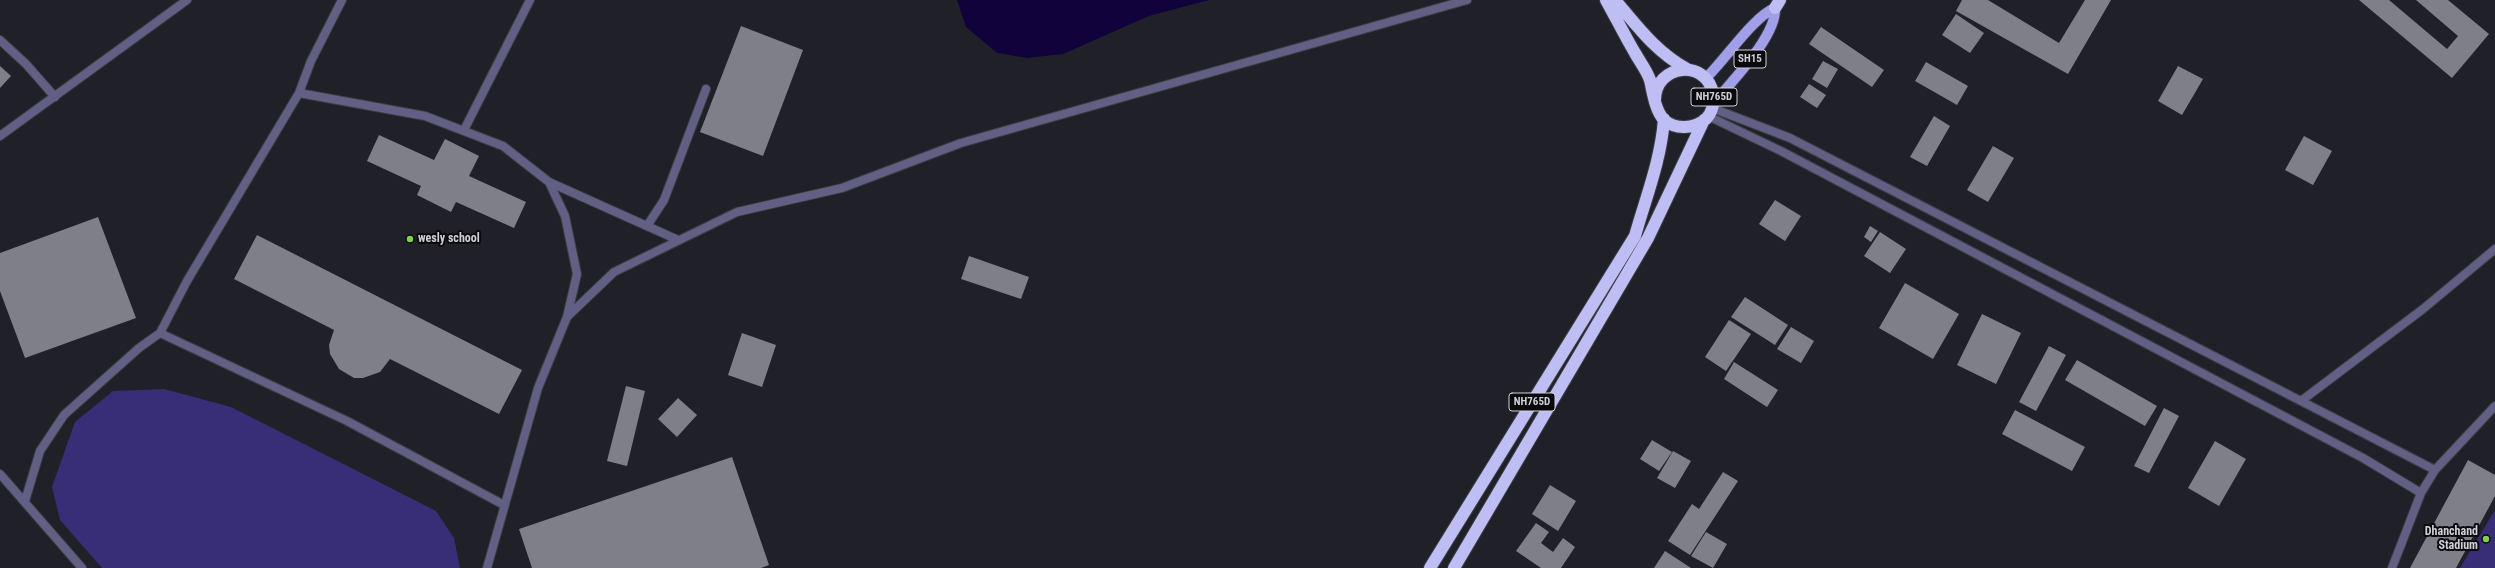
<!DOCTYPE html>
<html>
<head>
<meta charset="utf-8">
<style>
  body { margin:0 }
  canvas { display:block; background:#202028 }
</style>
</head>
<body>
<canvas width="2495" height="568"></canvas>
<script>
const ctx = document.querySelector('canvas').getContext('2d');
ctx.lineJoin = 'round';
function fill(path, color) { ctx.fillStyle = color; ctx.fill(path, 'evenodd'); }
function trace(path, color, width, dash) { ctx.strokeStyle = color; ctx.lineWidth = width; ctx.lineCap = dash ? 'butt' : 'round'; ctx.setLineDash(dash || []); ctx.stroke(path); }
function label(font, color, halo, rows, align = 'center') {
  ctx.font = font + ' "Roboto Condensed",sans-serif'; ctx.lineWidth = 4; ctx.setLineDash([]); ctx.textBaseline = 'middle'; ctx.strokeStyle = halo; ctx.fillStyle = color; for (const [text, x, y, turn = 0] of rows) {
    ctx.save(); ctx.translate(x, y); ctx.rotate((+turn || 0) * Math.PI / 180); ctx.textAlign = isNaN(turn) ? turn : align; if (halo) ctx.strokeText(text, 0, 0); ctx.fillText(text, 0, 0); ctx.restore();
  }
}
const green = new Path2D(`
  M164,389l67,18 205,104 18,27 6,30h-358l-42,-48 -8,-33 23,-65 38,-31z
  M2495,510v58h-35z`);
const water = new Path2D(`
  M957,0h252l-60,16 -86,38 -36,4 -30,-5 -31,-26z`);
const building = new Path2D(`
  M1962,0h26l71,43 26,-43h26l-43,74 -112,-63z
  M2359,0h30l58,49 11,-13 -42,-36h32l41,34 -37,44z
  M1956,14l28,19 -14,20 -28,-18z
  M741,26l62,24 -40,106 -63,-24z
  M1821,27l63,43 -12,17 -63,-43z
  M1823,61l15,8 -11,19 -15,-9z
  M1926,62l42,24 -11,19 -42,-24z
  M0,66l11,10 -11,12z
  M2178,66l25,13 -21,36 -24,-14z
  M1809,84l17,11 -9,13 -17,-11z
  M1934,116l16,10 -23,40 -17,-9z
  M379,135l55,25 11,-21 34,17 -10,20 57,26 -12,26 -58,-26 -5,10 -34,-17 4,-9 -54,-25z
  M2304,136l28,15 -19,34 -28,-15z
  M1993,146l21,12 -26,44 -21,-12z
  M1775,200l26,16 -16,25 -26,-17z
  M98,217l38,101 -111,40 -25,-67v-38z
  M1870,226l8,5 -7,11 -7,-5z
  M1880,232l26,17 -16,24 -26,-17z
  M257,235l265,135 -23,44 -109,-55 -10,13 -17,6h-9l-15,-9 -9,-15 -1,-9 5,-15 -100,-51z
  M969,256l60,21 -8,22 -60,-20z
  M1905,283l54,31 -26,45 -54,-31z
  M1745,297l43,28 -13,20 -44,-28z
  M1982,314l39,19 -25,51 -39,-19z
  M1729,320l22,14 -25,37 -21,-14z
  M1791,327l23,14 -13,22 -24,-14z
  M742,333l34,12 -14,42 -34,-12z
  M2049,346l17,9 -30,56 -17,-9z
  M2077,360l80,46 -12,20 -80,-46z
  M1734,362l44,28 -11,17 -43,-28z
  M626,386l19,5 -18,75 -20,-5z
  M678,398l19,17 -20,22 -19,-18z
  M2164,408l15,8 -30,57 -15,-7z
  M2015,410l70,37 -13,24 -70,-37z
  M1652,440l20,12 -13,19 -19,-12z
  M2215,441l31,18 -27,47 -31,-18z
  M1673,451l18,10 -16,27 -18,-10z
  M732,457l37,108 -8,3h-229l-13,-39z
  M2468,460l27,15v21l-39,72h-46z
  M1723,472l15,9 -48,74 -22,-14 24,-37 7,5z
  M1550,485l26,16 -18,30 -26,-17z
  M1536,523l13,9 -8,11 12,9 10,-14 12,9 -14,21h-20l-25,-17z
  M1706,532l21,12 -14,24 -22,-12z
  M1665,551l26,17h-37z`);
const street = new Path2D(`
  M0,40l26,24 29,33
  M299,93l126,23 78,30 46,36 16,34 12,58 -10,43
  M1712,108l78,30 645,332
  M1708,116l73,35 582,307 58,35
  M464,130l66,-130
  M0,136l187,-136
  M549,182l129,58
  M647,226l17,-26 42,-111
  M160,333l187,88 157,84
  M2301,401l122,-92 72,-60
  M0,474l82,94
  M25,501l15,-50 24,-36 75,-67 21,-15 27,-52 112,-188 12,-32 31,-61
  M487,568l51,-180 29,-71 47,-45 123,-60 105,-24 119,-45 506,-143
  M2392,568l29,-75 14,-23 60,-64`);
const primary = new Path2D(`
  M1706,78c19,-18 47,-61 69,-70 2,28 -44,74 -61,95`);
const highway = new Path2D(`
  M1606,0c10,18 19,36 29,53 5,9 12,18 15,27 3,13 5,30 14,40 12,10 30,9 42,-1 6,-6 9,-17 7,-25 -6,-36 -58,-30 -58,6
  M1615,0c23,27 41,52 72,69
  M1775,8l5,-8
  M1430,568l205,-332c11,-39 26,-76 29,-117
  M1454,568l194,-330 56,-118`);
const markers = [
  [410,239,4,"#82d04f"],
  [2486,539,4,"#82d04f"]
];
const shields = [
  [1750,59,32],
  [1714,97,46],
  [1532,402,46]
];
const shieldNames = [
  ["SH15",1750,59],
  ["NH765D",1714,97],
  ["NH765D",1532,402]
];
const poiNames = [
  ["wesly school",418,239],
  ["Dhanchand",2478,532,"right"],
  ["Stadium",2478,546,"right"]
];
fill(green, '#382d77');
fill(water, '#12023c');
fill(building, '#7f7f89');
trace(street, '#3c3c44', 10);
trace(primary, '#3c3c44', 12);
trace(highway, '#3c3c44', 14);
trace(street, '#616084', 8);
trace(primary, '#a19fea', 10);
trace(highway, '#bebdf4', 12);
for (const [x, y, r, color] of markers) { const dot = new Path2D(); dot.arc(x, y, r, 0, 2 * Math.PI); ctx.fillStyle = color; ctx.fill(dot); trace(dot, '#0a0a0e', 1.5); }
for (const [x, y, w] of shields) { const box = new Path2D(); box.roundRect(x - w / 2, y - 9, w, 18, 3); ctx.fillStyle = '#0a0a0e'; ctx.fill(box); trace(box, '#d0d0d6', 1); }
label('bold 11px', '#d0d0d6', null, shieldNames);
label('bold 12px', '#d0d0d6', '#0a0a0e', poiNames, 'left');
</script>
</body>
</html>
